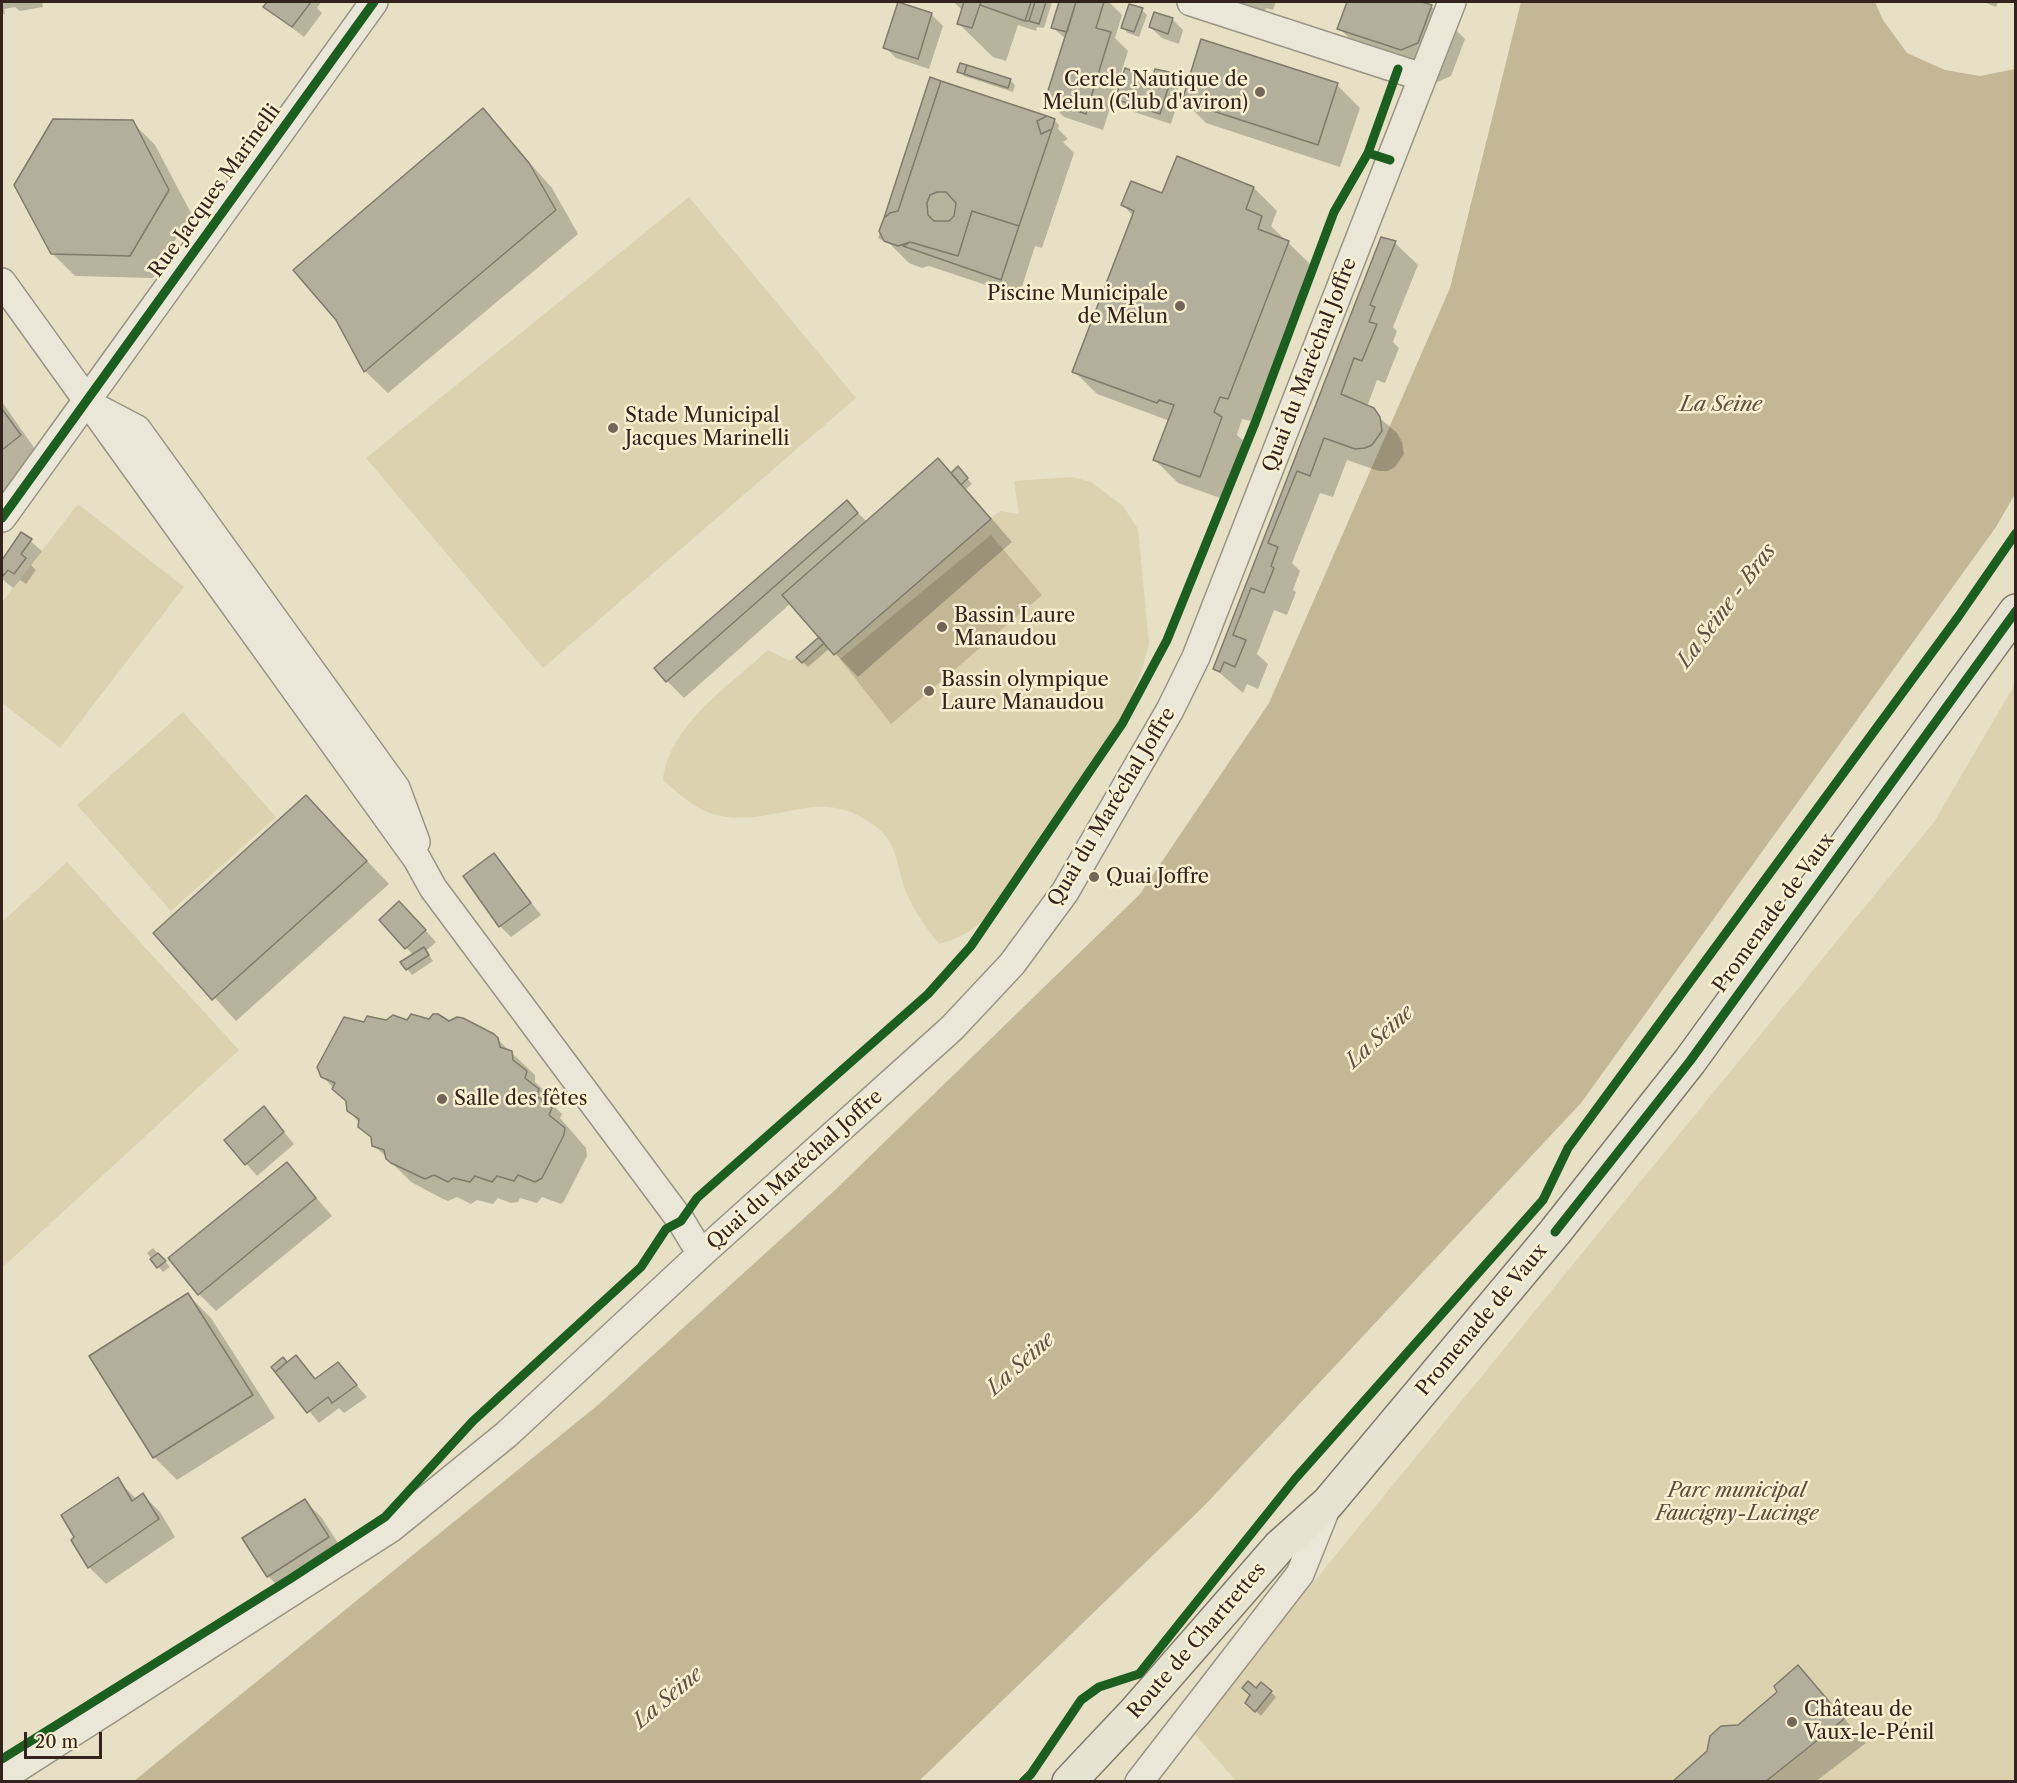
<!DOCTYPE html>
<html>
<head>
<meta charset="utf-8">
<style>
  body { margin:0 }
  #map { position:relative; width:2017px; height:1783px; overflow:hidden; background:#e7e0c5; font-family:"Libre Caslon Text",serif }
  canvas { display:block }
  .frame { position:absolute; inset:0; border:3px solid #34231c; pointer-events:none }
  .scale { position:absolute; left:24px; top:1732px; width:78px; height:27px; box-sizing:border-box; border:3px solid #34231c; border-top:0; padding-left:8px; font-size:18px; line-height:21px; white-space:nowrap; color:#34231c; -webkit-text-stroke:4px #f8f0d0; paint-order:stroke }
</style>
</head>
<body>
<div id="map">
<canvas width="2017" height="1783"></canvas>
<div class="frame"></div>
<div class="scale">20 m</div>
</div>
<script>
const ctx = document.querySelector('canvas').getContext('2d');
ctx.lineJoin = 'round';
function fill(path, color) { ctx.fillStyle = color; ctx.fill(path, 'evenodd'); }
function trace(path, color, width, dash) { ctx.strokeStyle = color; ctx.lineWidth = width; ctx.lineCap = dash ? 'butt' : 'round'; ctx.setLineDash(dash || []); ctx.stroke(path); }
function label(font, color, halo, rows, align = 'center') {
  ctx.font = font + ' "Libre Caslon Text",serif'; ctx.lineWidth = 5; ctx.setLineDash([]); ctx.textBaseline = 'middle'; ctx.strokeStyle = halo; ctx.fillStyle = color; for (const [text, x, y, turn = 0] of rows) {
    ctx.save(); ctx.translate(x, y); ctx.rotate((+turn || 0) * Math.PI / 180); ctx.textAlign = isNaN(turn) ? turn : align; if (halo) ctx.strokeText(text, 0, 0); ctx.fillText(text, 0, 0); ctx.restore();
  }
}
const green = new Path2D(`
  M689,197l167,201 -313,270 -177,-210z
  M938,458l12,15 8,-7 10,12 -7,7 30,33 9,-7 19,3 -5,-33 58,-4 19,5 32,24 15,23 11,114 -7,27 -16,41 -123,185c-20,26 -31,39 -64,48 -12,-15 -24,-31 -32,-50 -11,-25 -8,-51 -32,-68 -56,-43 -96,1 -154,-10 -23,-4 -41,-21 -58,-36 6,-55 67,-95 105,-130l22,11 29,-23 -37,-43z
  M78,504l106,83 -124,161 -58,-45v-101z
  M2015,684v1097h-779l-44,-50 742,-909z
  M183,712l93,105 -105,94 -94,-106z
  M67,862l172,188 -237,218v-346z`);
const water = new Path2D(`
  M1521,2h354l8,18 24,33 38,17 35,6 35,-7v425l-19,33 -415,576 -376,402 -286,276h-785l464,-376 236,-214 306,-297 129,-191 181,-415z
  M991,535l51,60 -151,129 -51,-65z`);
const shadow = new Path2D(`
  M2,2h40l1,5 -23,4 -5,-4 -11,2 1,5 -3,1z
  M269,2h52l-4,6 5,5 -18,24 -39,-30z
  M954,2h98l-8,26 -7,-1 -1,4 -18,-6 -12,36 -13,-4 -34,-33 4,-13z
  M1061,2h48l13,13 -7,23 13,13 -25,79 -39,-13 -17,-17 19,-61 -14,-12z
  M1219,2h57l-3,8 -7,-2 -2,8z
  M1349,2h69l13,4 34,33 -14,37 -16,7 -62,-21 -34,-34z
  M1984,2h14l-2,5z
  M1142,10l5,5 -8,22 -11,-4 -5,-5z
  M931,14l12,12 -14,43 -33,-11 -11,-11z
  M1172,19l11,11 -4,14 -17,-6 -12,-11z
  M959,71l51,9 5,5 -2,7 -49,-16z
  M1168,74l12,11 -3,7 3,3 -9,29 -43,-14 -11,-11z
  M1337,85l23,23 -20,59 -134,-44 -23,-23z
  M483,110l69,78 26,46 -190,159 -23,-22z
  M1054,120l5,5 -1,4 10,10 -5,3 11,11 -32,95 -7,-2 -16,50 -90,-30 -7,2 -13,-5 -18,-18 -13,-7 7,-19z
  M132,122l23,23 36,68 -38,65 -78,-2 -23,-23z
  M1178,158l76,30 23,23 -6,15 40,39 -60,156 -9,-2 -5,16 7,6 -21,58 -45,-16 -23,-23 15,-39 -73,-27 -23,-23 59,-155 -10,-11 40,-10z
  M1382,239l13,4 23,22 -25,62 4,4 -4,11 6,6 -14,35 -8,-3 -10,27 30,26 5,9 2,12 -9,13 -7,4h-9l-32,-11 -14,37 -13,-4 -28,70 8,8 -7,19 3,2 -9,23 -13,-5 -17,44 11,10 -10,25 -11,-5 -4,9 -28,-24z
  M2,402l40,57 -40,41z
  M952,474h11l9,10 -6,5 46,53 -154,135 -28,-29 -22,19 -5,-5 18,-24 -30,-35 -107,95 -17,-17 180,-179 20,20z
  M22,534l20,17 -11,14 5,5 -10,14 -6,-4 -7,8 -11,-9v-17l1,1 5,-12z
  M306,797l83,87 -153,137 -80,-88z
  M494,855l47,60 -30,22 -11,-11z
  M411,914l25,28 -10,9 7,10 -21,14 -10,-13 12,-6 -33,-36z
  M348,1018l16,6 66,-4 19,3 46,14 40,38v7l14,13 -1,5 14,14 -2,4 26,30 1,8 -23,45 -3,3 -19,-7 -5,6 -17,-5 -2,4 -7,1 -13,-5 -5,6 -16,-4 -6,4 -14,-7 -9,4 -5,-2 -32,-17 -37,-37 -1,-6 -25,-29v-7l-26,-27 -3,-9 22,-46z
  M264,1108l30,36 -37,32 -31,-36z
  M287,1164l45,52 -116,95 -17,-17z
  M153,1248l17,19 -7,5 -16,-19z
  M188,1295l23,23 64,100 -98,62 -23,-23z
  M296,1357l20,23 22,-16 29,33 -23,16 -5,-5 -20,15 -46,-56 10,-8 5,5z
  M117,1479l20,21 6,-5 17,17 15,25 -69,47 -17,-17z
  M305,1501l17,17 23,36 -60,39 -17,-17z
  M1798,1667l68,76 -51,39h-141l105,-90z
  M1257,1690l14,2 5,5 -15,19 -9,-9z`);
const building = new Path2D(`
  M267,2h44l-19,25 -29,-20z
  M898,2l34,11 -14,46 -35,-11z
  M964,2h17l-9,26 -15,-4z
  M981,2h50l-6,19 -45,-16z
  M1031,2h4l-6,19h-4z
  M1035,2h11l-7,22 -10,-3z
  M1059,2h17l-9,30 -16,-4z
  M1076,2h28l-8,26 15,4 -25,82 -41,-14z
  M1347,2h75l10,3 -14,38 -17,7 -64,-21z
  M1129,4l14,4 -9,24 -13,-4z
  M1154,12l19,6 -5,16 -19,-7z
  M1201,39l137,44 -20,62 -136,-44z
  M960,63l7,2 -3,9 -7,-2z
  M967,65l44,14 -3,9 -44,-14z
  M1125,68l27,10 3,-9 14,3 -3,10h4l-10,32 -45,-15z
  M930,77l11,4 -43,130 -8,2 -6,5z
  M941,81l106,35 -10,5 4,13 11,-5 -33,97 -47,-15 -14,45 -48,-14 -12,4 -14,-5 -5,-10 5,-13 6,-5 8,-2zM937,192h9l10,11 -2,13 -5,5h-15l-6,-6 -1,-12 3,-8z
  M483,108l46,55 27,47 -192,162 -28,-52 -43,-50z
  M1047,116l8,3 -3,10 -11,5 -4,-13z
  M53,119l80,1 36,70 -39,66 -79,-2 -37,-69z
  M1177,156l77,31 -8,22 16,7 -4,13 31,12 -61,158 -8,-2 -6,15 8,5 -22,60 -47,-17 21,-55 -15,-5 -2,3 -85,-31 62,-161 -13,-6 10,-24 31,12z
  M972,211l47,15 -18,54 -98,-34 7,-4 48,14z
  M1381,237l15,4 -26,64 5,2 -6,15 8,2 -15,37 -8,-3 -13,36 33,14 6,9 2,14 -10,14 -7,3 -10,1 -31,-11 -14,38 -13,-5 -29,72 10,4 -7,19 3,2 -10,25 -13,-5 -18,47 13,5 -11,27 -11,-5 -4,10 -7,-3z
  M2,409l19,26 -19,15z
  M938,458l53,61 -157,136 -52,-60z
  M958,466l10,12 -7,7 -10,-12z
  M847,500l11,13 -192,169 -12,-14z
  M21,532l11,7 -11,15 5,4 -12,16 -6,-4 -6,7v-17z
  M819,637l5,6 -22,20 -6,-6z
  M306,795l61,66 -155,139 -59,-67z
  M494,853l37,50 -32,24 -36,-51z
  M399,901l27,29 -21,19 -26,-29z
  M424,947l5,8 -23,15 -6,-8z
  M411,1014l18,5 4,-5h5l11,7 8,-4 6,1 31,16 4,4 2,9 12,4 1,9 14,11 -2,7 14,11 -2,7 15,12 -3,7 16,13 -1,7 -22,43 -7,4 -17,-7 -4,6 -17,-5 -5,6 -17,-6 -5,6 -17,-4 -5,4 -14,-7 -9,4 -34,-16 -5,-4 -2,-9 -12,-4 -1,-9 -13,-10 1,-8 -12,-8 -1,-10 -14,-12 3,-6 -14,-6 -4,-10 27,-50 20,5 3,-6 19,4 7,-5 14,5z
  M264,1106l20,26 -39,33 -21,-25z
  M287,1162l29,36 -118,97 -30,-37z
  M158,1253l8,8 -9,7 -7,-9z
  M188,1293l65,102 -100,63 -64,-102z
  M296,1355l19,24 23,-17 19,23 -25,18 -4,-6 -21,16 -32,-41z
  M283,1357l4,5 -12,10 -4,-5z
  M118,1477l14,24 11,-8 16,26 -71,49 -17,-28 3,-3 -13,-22z
  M305,1499l24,38 -62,40 -25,-39z
  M1798,1665l46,54 -79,63h-93l35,-31 3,-15 11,-10 17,-1 39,-33 -3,-6z
  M1248,1681l8,7 5,-6 11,9 -17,21 -10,-9 5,-8 -8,-7z`);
const minor = new Path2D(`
  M1191,2l231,75
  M2,282l415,577 16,29 248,333 20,33
  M93,406l44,23 259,359 20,54
  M2,518l372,-516
  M2,1778l388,-249 117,-95 194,-180 251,-226 60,-64 53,-72 105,-182 26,-53 256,-655
  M1139,1782l161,-208 28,-70`);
const major = new Path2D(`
  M1069,1782l66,-70 144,-165 49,-44 227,-271 135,-171 326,-450`);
const cycleway = new Path2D(`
  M1368,153l30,-84
  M2,518l372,-516
  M1555,1232l135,-171 326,-450
  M2,1759l288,-180 95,-62 88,-96 168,-154 25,-38 15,-8 16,-23 231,-204 43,-48 151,-222 45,-84 88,-217 79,-211 34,-59 22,7
  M1023,1782l8,-8 50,-74 18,-13 40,-13 156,-195 248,-279 25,-52 390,-531 58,-84`);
const markers = [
  [1260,92,6,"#736557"],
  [1180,306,6,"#736557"],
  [613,428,6,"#736557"],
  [942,627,6,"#736557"],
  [929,691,6,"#736557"],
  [1094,877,6,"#736557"],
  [442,1099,6,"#736557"],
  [1792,1722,6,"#736557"]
];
const poiNames = [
  ["Cercle Nautique de",1248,80,"right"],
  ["Melun (Club d'aviron)",1248,103,"right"],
  ["Piscine Municipale",1168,294,"right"],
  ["de Melun",1168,317,"right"],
  ["Stade Municipal",625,416],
  ["Jacques Marinelli",625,439],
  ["Bassin Laure",954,616],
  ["Manaudou",954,639],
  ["Bassin olympique",941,680],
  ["Laure Manaudou",941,703],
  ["Quai Joffre",1106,877],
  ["Salle des fêtes",454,1099],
  ["Château de",1804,1710],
  ["Vaux-le-Pénil",1804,1733]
];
const streetNames = [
  ["Rue Jacques Marinelli",215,191,-54],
  ["Quai du Maréchal Joffre",1310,365,-69],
  ["Quai du Maréchal Joffre",1112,807,-59],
  ["Promenade de Vaux",1774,913,-54],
  ["Quai du Maréchal Joffre",795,1170,-42],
  ["Promenade de Vaux",1482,1320,-50],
  ["Route de Chartrettes",1197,1641,-49]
];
const parkNames = [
  ["Parc municipal",1737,1491],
  ["Faucigny-Lucinge",1737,1514]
];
const waterNames = [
  ["La Seine",1721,405],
  ["La Seine - Bras",1727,606,-53],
  ["La Seine",1380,1037,-42],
  ["La Seine",1021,1364,-42],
  ["La Seine",668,1698,-40]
];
fill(green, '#ddd2af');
fill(water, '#c3b796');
fill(shadow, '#0003');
fill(building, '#b4ae9c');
trace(building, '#807a6c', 1.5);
trace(minor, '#999384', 30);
trace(major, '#807a6c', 36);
trace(minor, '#eae7d9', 27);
trace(major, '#e7e3d3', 33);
trace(cycleway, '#1b5e20', 9);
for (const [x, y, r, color] of markers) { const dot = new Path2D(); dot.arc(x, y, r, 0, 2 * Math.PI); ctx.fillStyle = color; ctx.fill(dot); trace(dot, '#f8f0d0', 2); }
label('20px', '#34231c', '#f8f0d0', poiNames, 'left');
label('20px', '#34231c', '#f8f0d0', streetNames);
label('italic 20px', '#5c4c3c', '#f8f0d0', parkNames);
label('italic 21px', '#605040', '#f8f0d0', waterNames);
</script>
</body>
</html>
